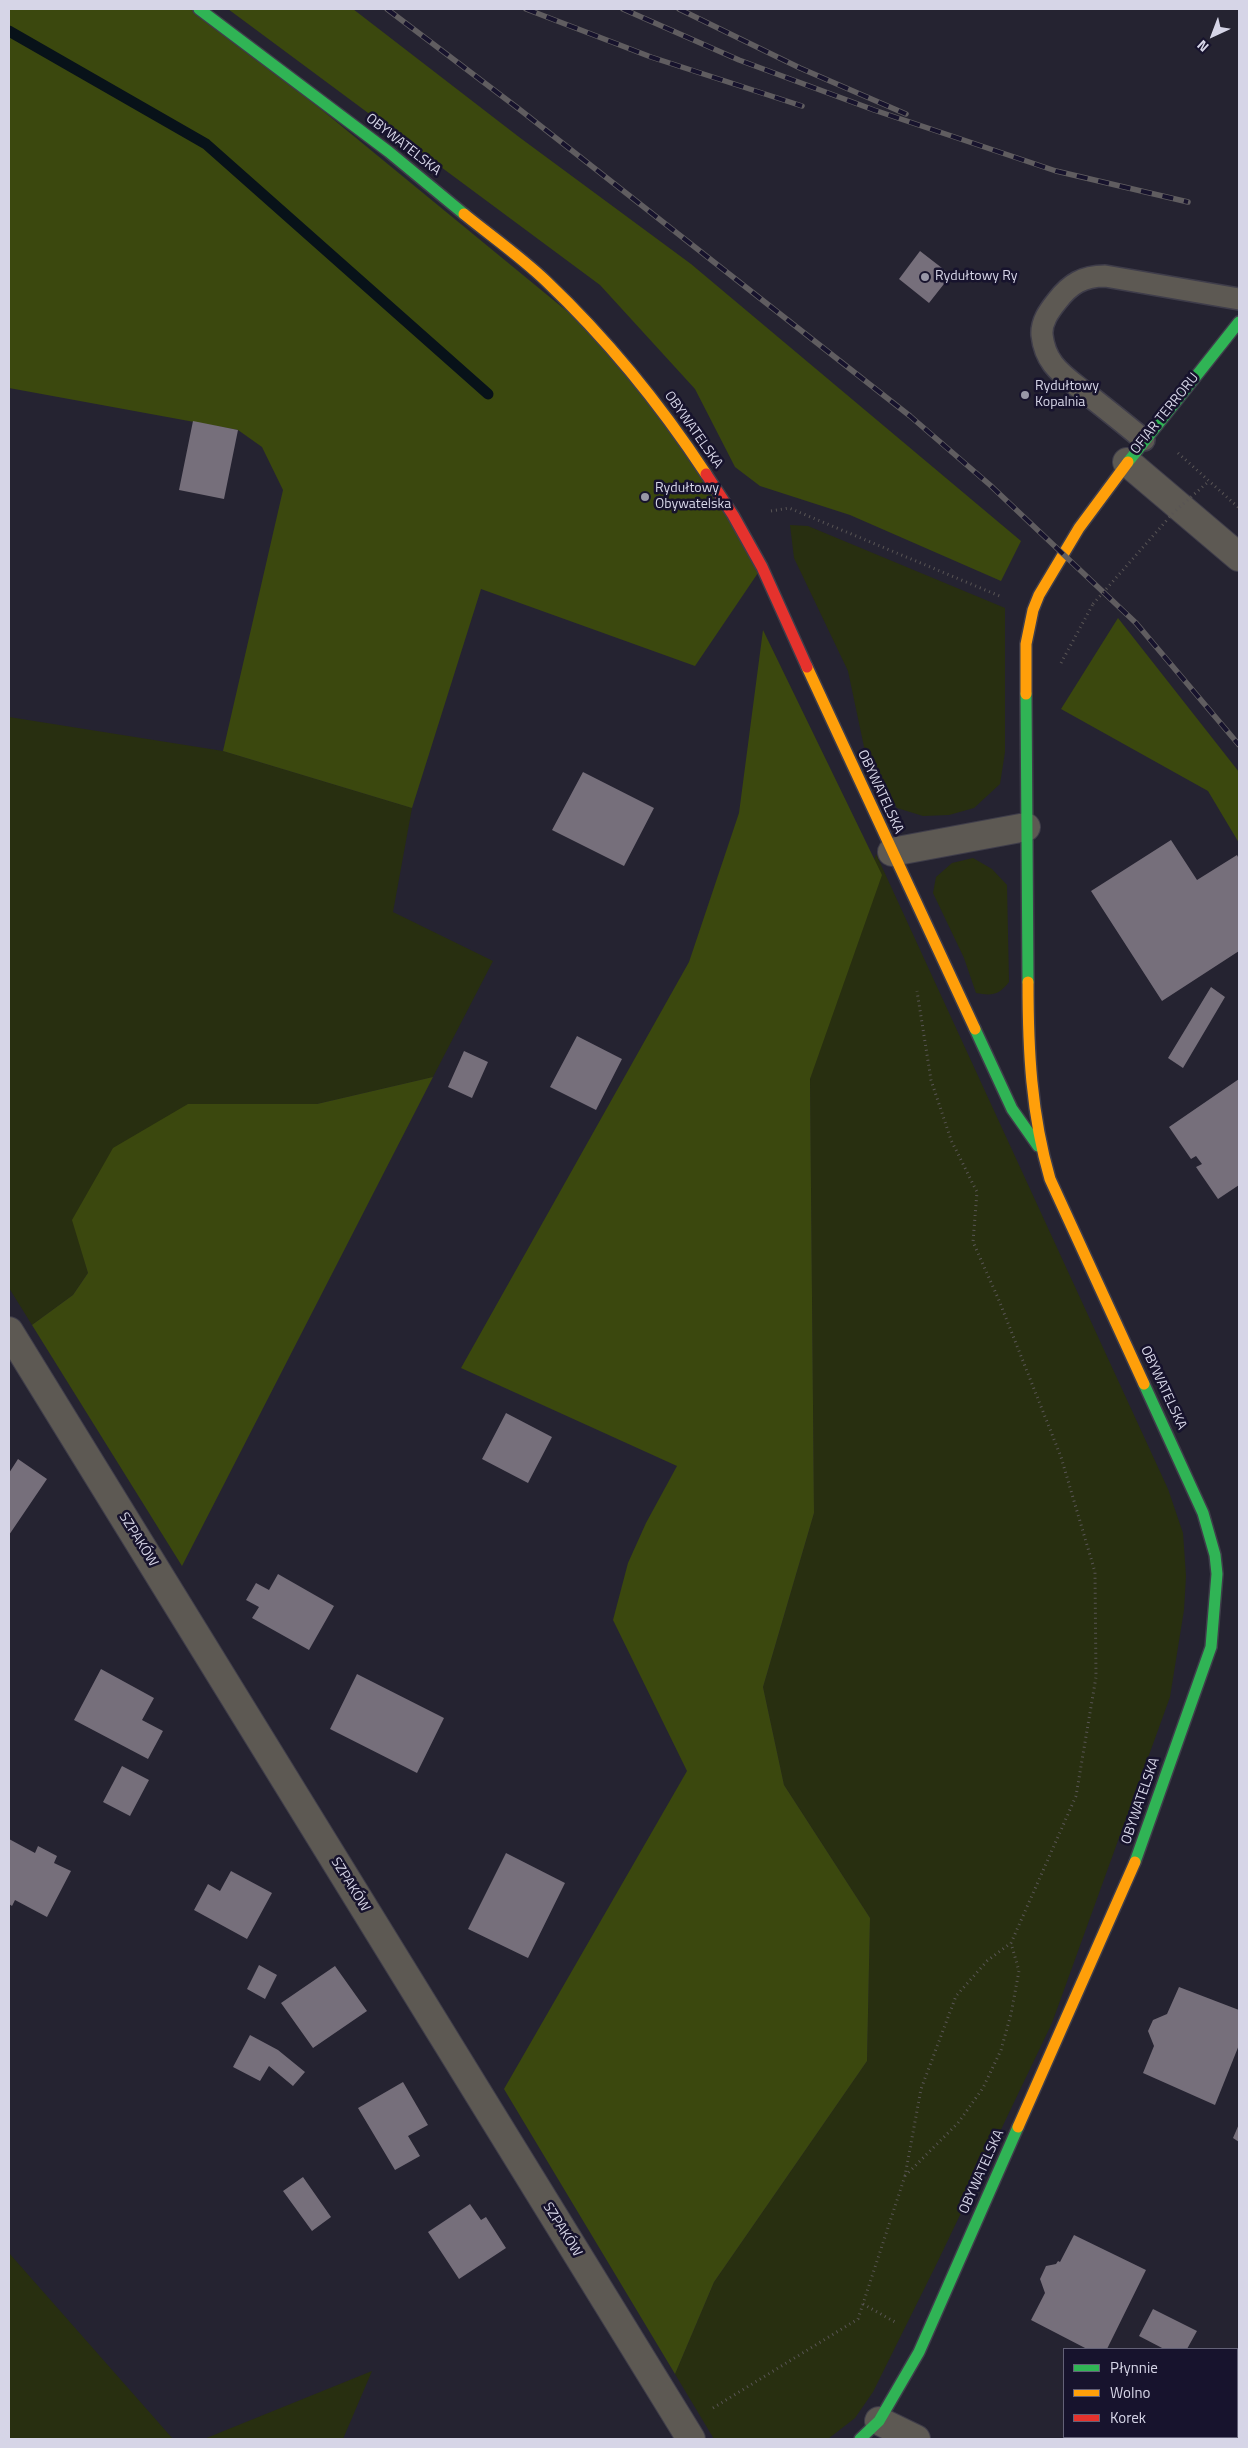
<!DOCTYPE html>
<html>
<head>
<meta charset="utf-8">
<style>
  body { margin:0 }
  #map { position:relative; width:1248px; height:2448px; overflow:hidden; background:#252331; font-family:"Titillium Web",sans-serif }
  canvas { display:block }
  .frame { position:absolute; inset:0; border:10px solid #d6d5e7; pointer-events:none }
  .legend { position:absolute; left:1063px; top:2348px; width:175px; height:90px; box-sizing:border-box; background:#17132d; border:1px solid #636177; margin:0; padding:6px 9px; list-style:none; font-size:15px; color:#d6d5e7 }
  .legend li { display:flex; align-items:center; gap:10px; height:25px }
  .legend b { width:25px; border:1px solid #636177 }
  .north { position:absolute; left:1188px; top:10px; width:50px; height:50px; -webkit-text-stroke:4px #17132d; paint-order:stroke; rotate:223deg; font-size:14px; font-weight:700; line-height:20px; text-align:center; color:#d6d5e7 }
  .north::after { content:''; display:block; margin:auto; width:18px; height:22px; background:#d6d5e7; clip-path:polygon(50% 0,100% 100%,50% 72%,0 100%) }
</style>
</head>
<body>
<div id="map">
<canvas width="1248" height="2448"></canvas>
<div class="frame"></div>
<ul class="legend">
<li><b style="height:6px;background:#30b455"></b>Płynnie</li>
<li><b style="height:6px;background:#ff9f0a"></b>Wolno</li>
<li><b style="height:6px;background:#e5322d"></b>Korek</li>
</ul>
<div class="north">N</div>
</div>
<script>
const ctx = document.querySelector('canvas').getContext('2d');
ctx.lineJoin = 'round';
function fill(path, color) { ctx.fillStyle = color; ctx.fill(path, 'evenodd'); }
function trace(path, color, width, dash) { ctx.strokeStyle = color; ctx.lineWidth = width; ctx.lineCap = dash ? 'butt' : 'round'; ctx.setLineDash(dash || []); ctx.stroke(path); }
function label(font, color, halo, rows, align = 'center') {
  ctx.font = font + ' "Titillium Web",sans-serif'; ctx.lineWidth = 5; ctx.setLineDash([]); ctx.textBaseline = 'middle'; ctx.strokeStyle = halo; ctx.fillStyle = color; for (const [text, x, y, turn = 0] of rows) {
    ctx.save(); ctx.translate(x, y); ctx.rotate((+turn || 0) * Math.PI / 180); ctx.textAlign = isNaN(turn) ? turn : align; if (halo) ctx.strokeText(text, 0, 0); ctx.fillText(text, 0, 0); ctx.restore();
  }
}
const green = new Path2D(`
  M790,525l18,1 197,82v144l-5,32 -26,24 -25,7 -26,1 -26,-8 -30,-47 -19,-90 -54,-113z
  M9,717l214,34 189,57 -19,104 100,49 -60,116 -116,27h-129l-115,116 15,53 -15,22 -41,30 -23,-37z
  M876,854l292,635 15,44 3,43 -2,34 -14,87 -118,326 -114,238 -65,131 -18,26 -27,21h-114l-39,-65 39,-92 153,-221 3,-143 -86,-133 -21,-98 51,-174 -4,-434z
  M973,858l19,11 15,16 2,97c-10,13 -17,14 -33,11l-12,-35 -31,-65 3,-16 16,-14z
  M9,2253l164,186h-164z
  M372,2371l-29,68h-139z`);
const forest = new Path2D(`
  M9,9h190l414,340 149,218 -67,99 -214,-77 -69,219 -189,-57 60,-261 -21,-43 -24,-17 -229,-42z
  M228,9h125l166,128 172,127 330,277 -20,40 -151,-66 -90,-29 -25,-19 -40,-78 -95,-104z
  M1118,618l121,154v71l-31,-52 -147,-82z
  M763,630l119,245 -72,204 4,434 -51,174 21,98 86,133 -3,143 -153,221 -39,92 -171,-285 183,-318 -74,-151 15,-57 18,-40 31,-57 -216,-98 228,-406 50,-149z
  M433,1077l-251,489 -150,-241 41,-30 15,-22 -16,-53 41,-72 75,-44h129z`);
const stream = new Path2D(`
  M9,31l197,113 282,250`);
const building = new Path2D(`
  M920,251l31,24 -22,28 -30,-24z
  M193,421l45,9 -14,69 -45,-9z
  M583,772l71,36 -30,58 -72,-36z
  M1171,840l26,40 40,-25 2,4v92l-77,50 -71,-110z
  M1211,987l14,10 -42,71 -15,-10z
  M577,1036l45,23 -26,51 -46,-23z
  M464,1051l24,11 -16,36 -24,-11z
  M1239,1079v106l-21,14 -22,-32 6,-3 -6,-8 -5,3 -22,-32z
  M506,1413l46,24 -24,46 -46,-24z
  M18,1459l29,20 -38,56v-62z
  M278,1574l56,32 -25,44 -57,-32 7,-11 -13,-7 10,-17 13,7z
  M101,1669l53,29 -12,22 21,11 -15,28 -74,-39z
  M357,1674l87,44 -27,55 -87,-44z
  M122,1766l27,14 -19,36 -27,-14z
  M9,1839l26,14 3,-7 19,10 -3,7 17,8 -24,46 -32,-17 -3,6 -3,-2z
  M506,1853l59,30 -37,75 -60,-29z
  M231,1871l41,22 -25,46 -53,-29 14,-26 12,7z
  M259,1965l18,10 -12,24 -18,-10z
  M335,1966l32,45 -54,37 -32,-45z
  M1179,1987l60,23v35l-24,60 -72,-32 11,-27 -6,-15 5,-11 14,-6z
  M250,2035l28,15 27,22 -12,14 -24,-20 -9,15 -27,-14z
  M403,2082l25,43 -20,11 12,20 -25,14 -37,-62z
  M1239,2124v18l-6,-4z
  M303,2177l28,40 -19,14 -29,-40z
  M470,2204l11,16 5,-3 20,31 -47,31 -31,-47z
  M1074,2235l72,35 -39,79h-20l-56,-29 14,-27 -5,-14 6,-13 10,-2 2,-3 2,1z
  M1153,2309l44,22 -10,18h-23l-25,-13z`);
const path = new Path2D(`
  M1178,453l61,55
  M771,511l18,-3 213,89
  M1061,663l32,-59
  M905,2176l53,-53 25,-35 18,-38 10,-36 8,-43 -8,-28
  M863,2304l32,18
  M713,2408l145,-89 47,-143 16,-87 35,-93 31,-35 24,-18 65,-147 20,-119 -1,-105 -34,-115 -63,-159 -25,-56 4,-50 -26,-52 -20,-60 -14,-89`);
const lane = new Path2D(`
  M1144,440c-19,-16 -38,-31 -57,-46 -11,-9 -25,-18 -34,-30 -6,-8 -10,-20 -11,-29 -1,-13 7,-24 15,-34 13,-17 26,-25 48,-25l134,23`);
const street = new Path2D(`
  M1127,462l112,95
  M892,852l134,-25
  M9,1331l682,1108
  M879,2421l37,18`);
const fast = new Path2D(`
  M199,9l190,143 75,62
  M1128,462l111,-140
  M1026,694l2,288
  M975,1029l37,80 26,37
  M1135,1862l76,-215 6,-73 -2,-19 -12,-42 -59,-129
  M860,2439l19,-18 40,-69 99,-225`);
const slow = new Path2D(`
  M464,214c27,22 57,43 82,67 61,58 114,123 160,193
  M807,667l168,362
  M1026,694v-50l7,-34 6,-15 40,-67 49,-66
  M1028,982c0,67 3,132 22,197l94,205
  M1018,2127l117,-265`);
const jam = new Path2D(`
  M706,474l27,41 29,52 45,100`);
const rail = new Path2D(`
  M387,9l132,100 391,307 80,69 146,138 103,122
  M526,9l125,48 151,49
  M623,9l116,51 135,50 182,61 132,31
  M679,9l121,59 106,46`);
const pathBridge = new Path2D(`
  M1093,604l80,-91 35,-31`);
const markers = [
  [925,277,5,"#9897a7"],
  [1025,395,5,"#9897a7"],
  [645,497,5,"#9897a7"]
];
const streetNames = [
  ["OBYWATELSKA",403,145,38],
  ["OFIAR TERRORU",1165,414,-51],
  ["OBYWATELSKA",693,430,55],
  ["OBYWATELSKA",880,792,65],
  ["OBYWATELSKA",1163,1388,65],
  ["SZPAKÓW",138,1540,58],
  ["OBYWATELSKA",1141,1801,-71],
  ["SZPAKÓW",350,1885,58],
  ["OBYWATELSKA",982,2172,-66],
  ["SZPAKÓW",562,2230,58]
];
const poiNames = [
  ["Rydułtowy Ry",935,277],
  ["Rydułtowy",1035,387],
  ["Kopalnia",1035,403],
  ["Rydułtowy",655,489],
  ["Obywatelska",655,505]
];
fill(green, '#282f10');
fill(forest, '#3b480e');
trace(stream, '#081219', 11);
fill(building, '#766f7b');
trace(lane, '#3f3d4a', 24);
trace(street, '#3f3d4a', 30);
trace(fast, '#3f3d4a', 14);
trace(slow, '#3f3d4a', 14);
trace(jam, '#3f3d4a', 14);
trace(path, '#595555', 3, [1, 4]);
trace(lane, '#5d5953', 21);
trace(street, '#5d5953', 28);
trace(fast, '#30b455', 11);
trace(slow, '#ff9f0a', 11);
trace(jam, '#e5322d', 11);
trace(rail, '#605d60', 5.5);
trace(rail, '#17132d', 4, [11]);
trace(pathBridge, '#595555', 3, [1, 4]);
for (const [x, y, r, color] of markers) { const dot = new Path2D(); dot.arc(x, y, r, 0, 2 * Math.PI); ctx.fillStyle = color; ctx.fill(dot); trace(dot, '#17132d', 2); }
label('14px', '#d6d5e7', '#17132d', streetNames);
label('14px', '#d6d5e7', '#17132d', poiNames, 'left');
</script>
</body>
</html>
